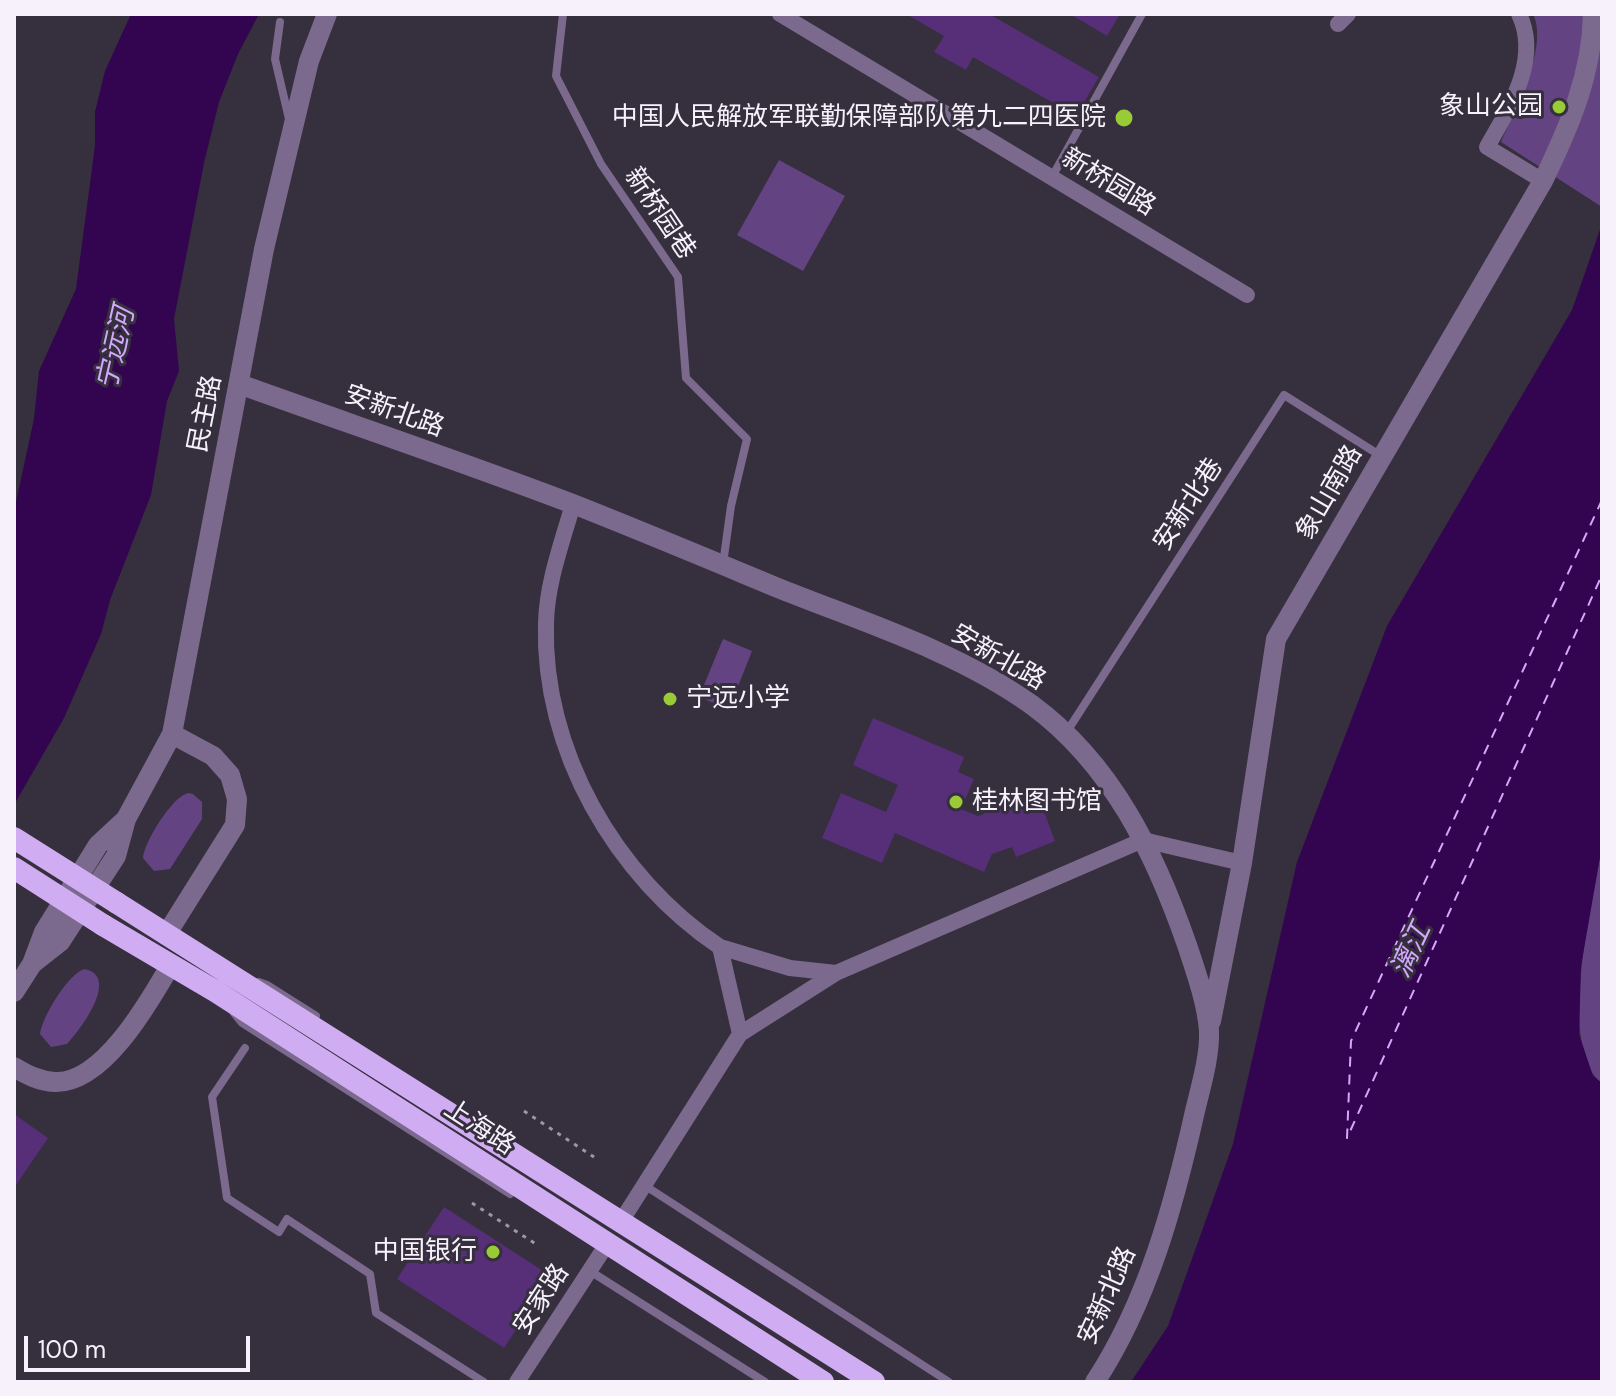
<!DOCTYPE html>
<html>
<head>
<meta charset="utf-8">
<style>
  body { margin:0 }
  #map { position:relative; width:1616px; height:1396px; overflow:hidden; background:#362f3e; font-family:"DM Sans",sans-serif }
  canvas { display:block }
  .frame { position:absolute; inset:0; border:16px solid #f6f1fb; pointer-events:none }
  .scale { position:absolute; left:24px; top:1336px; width:226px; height:36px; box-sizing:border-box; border:4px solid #f6f1fb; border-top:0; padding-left:10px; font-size:24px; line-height:28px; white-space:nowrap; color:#f6f1fb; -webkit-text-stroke:6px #362f3e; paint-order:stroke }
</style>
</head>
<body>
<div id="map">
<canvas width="1616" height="1396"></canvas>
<div class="frame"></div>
<div class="scale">100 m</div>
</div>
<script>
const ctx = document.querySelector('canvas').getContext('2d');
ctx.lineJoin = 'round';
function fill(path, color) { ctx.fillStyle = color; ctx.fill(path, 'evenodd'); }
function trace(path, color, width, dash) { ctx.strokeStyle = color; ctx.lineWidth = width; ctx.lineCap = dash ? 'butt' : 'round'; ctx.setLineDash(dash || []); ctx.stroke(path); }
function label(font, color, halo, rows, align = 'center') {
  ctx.font = font + ' "DM Sans","Noto Sans SC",sans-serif'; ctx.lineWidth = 6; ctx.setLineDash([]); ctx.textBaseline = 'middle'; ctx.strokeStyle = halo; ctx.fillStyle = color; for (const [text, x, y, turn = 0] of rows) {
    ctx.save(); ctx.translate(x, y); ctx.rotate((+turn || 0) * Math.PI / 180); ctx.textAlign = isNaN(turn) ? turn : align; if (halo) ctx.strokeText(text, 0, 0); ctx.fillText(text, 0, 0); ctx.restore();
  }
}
const green = new Path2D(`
  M1533,14h69v193l-101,-65c14,-31 48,-96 32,-128z
  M779,160l66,36 -42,75 -66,-36z
  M723,639l29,12 -23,58 -30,-12z
  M188,793l5,1 9,8v17l-32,50 -16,2 -11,-13c1,-16 29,-61 45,-65z
  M1602,846v237c-46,-34 -9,-186 0,-237z
  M85,969c35,8 -4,60 -18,75l-16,3 -11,-13c2,-17 29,-62 45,-65z`);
const water = new Path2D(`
  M131,14h128l-21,40 -19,48 -15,61 -30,156 5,52 -12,30 -16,94 -41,105 -9,34 -37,84 -50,87v-294l20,-92 5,-48 37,-82 19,-143v-34l10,-41z
  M1602,224v622l-21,120 -2,68 14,42 9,7v299h-471l37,-56 65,-182 64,-282 90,-236 185,-316z`);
const ferry = new Path2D(`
  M1602,500l-251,541 -4,97 255,-563`);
const building = new Path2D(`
  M906,14h83l110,63 -23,39 -103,-59 -7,13 -32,-18 10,-16z
  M1070,14h50l-13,22z
  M873,718l91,39 -6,15 16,7 -13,30 17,7 29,-11 1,5 31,-12 16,43 -39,16 -4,-10 -20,7 -8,18 -89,-39 -13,30 -60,-25 19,-45 45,19 12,-27 -45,-20z
  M14,1114l34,24 -34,50z
  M444,1207l107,69 -47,72 -107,-69z`);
const path = new Path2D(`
  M524,1111l70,46
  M472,1203l67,43`);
const service = new Path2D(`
  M563,14l-7,62 45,88 77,113 8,101 61,61 -16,67 -8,58
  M280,22l-5,37 14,60
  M1052,177l90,-163
  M1066,733l218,-338 97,61
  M259,982l8,3 49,31
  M234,1013l8,10 268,171
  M245,1048l-33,49 15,101 52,34 8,-13 83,55 6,39 108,69
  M644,1185l305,197
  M590,1271l175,111`);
const minor = new Path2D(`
  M780,14l467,281
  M1519,14c22,46 -10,94 -32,133l56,34
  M1338,24l10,-10
  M573,504c-11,39 -26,78 -27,119 -4,126 69,254 174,324l20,87
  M720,947l70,21 46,5
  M622,1220l118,-186 96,-61 307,-133 99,23
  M517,1382l90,-138`);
const tertiary = new Path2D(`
  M239,384c111,40 224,78 334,120 71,28 140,57 210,86 83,33 175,62 249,115 80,59 123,148 155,240 9,27 20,58 22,86 1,25 -8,55 -14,80 -21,94 -47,190 -100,271
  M166,935l69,-110 2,-26 -7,-24 -17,-19 -41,-22
  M32,964l28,-22 56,-86 10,-37 46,-85 92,-485 45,-188 18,-47
  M14,992l18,-28 12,-32 54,-87 28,-26
  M1211,1021l31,-158 34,-224 267,-458c26,-54 49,-106 50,-167
  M14,1067c13,8 25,14 41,15 48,2 94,-80 115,-116`);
const trunk = new Path2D(`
  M117,903l757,479
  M103,925l112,66 608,391`);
const trunkBridge = new Path2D(`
  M14,838l103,65
  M14,868l89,57`);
const markers = [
  [1559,107,8,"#99cb36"],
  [1124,118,10,"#99cb36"],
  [670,699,8,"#99cb36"],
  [956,802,8,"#99cb36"],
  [493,1252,8,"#99cb36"]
];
const poiNames = [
  ["象山公园",1543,107],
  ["中国人民解放军联勤保障部队第九二四医院",1106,118],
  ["宁远小学",686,699,"left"],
  ["桂林图书馆",972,802,"left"],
  ["中国银行",477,1252]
];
const streetNames = [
  ["新桥园路",1108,183,31],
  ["新桥园巷",659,214,56],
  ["安新北路",394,412,20],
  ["民主路",206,414,-79],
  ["象山南路",1330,493,-60],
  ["安新北巷",1189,505,-57],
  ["安新北路",998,658,30],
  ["上海路",479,1128,33],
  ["安新北路",1108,1296,-66],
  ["安家路",542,1300,-57]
];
const waterNames = [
  ["宁远河",117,349,-77],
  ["漓江",1412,951,-65]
];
fill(green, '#644383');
fill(water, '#330450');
trace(ferry, '#d2a8fc', 2, [10, 8]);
fill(building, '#572e78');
trace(path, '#9d97a3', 3, [4, 6]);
trace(service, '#7b6a8d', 8);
trace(minor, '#7b6a8d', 16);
trace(tertiary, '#7b6a8d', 20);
trace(trunk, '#d0adf2', 22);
trace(trunkBridge, '#d0adf2', 22);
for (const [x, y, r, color] of markers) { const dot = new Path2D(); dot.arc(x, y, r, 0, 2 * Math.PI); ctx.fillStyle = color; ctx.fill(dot); trace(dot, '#362f3e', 3); }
label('26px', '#f6f1fb', '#362f3e', poiNames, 'right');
label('26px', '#f6f1fb', '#362f3e', streetNames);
label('italic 28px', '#d2a8fc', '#362f3e', waterNames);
</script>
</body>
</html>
